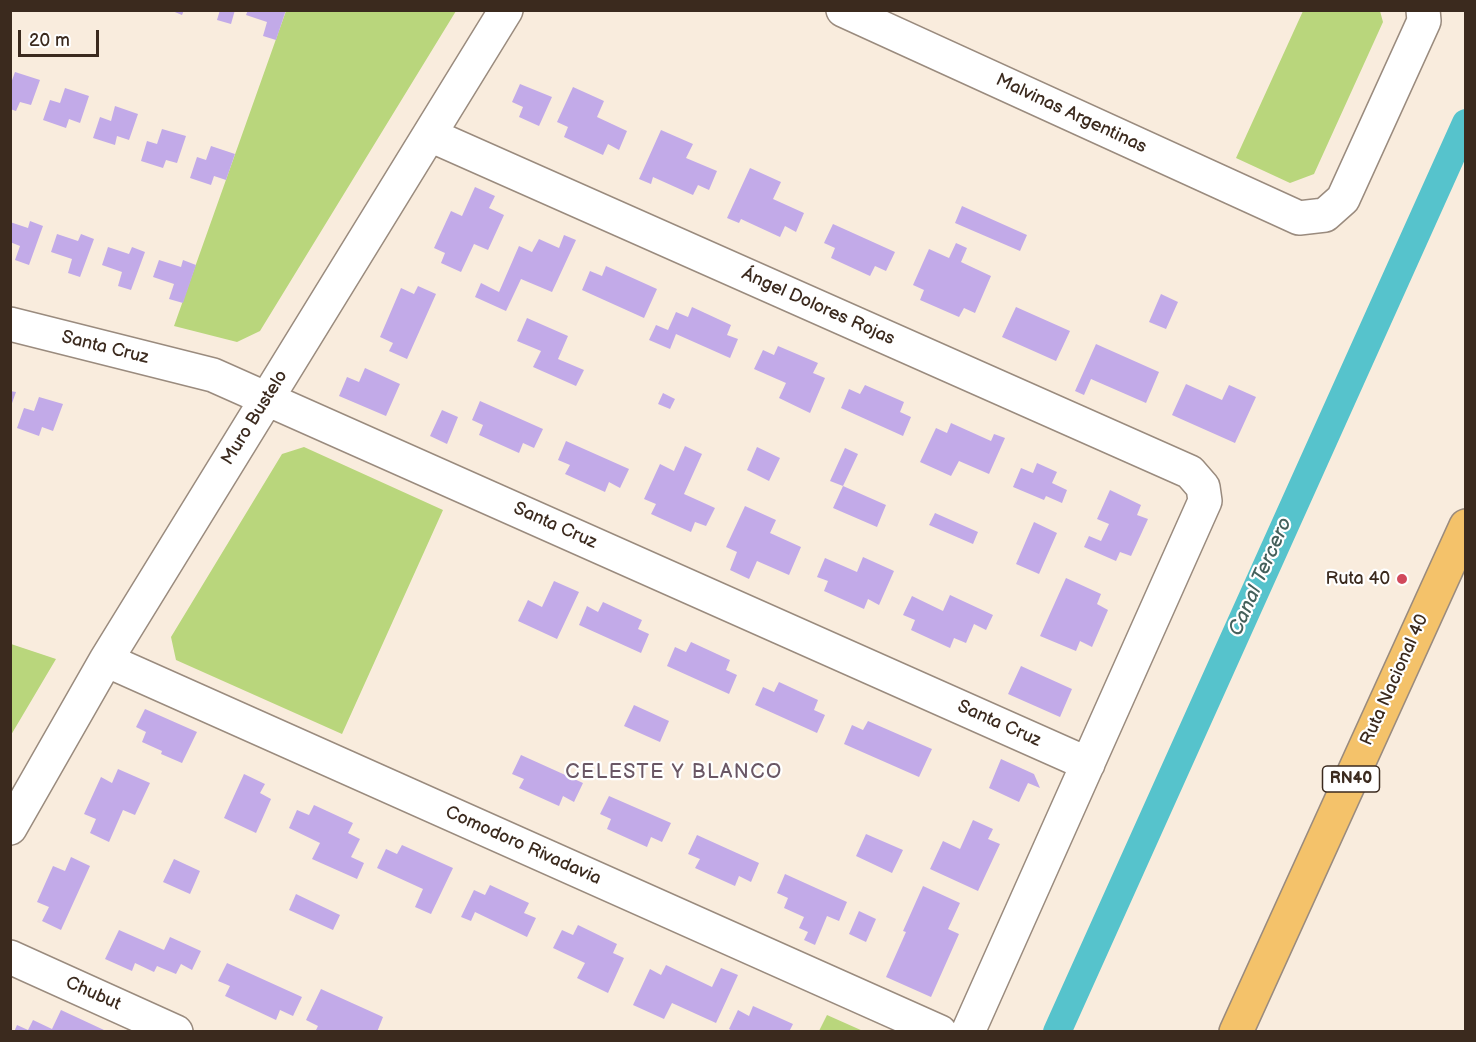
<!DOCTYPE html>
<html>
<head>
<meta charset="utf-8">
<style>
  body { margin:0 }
  #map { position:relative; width:1476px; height:1042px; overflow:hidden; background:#f9ecdd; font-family:"Balsamiq Sans",sans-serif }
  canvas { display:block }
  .frame { position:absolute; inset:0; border:12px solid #3b2a1e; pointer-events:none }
  .scale { position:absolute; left:18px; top:30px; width:81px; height:27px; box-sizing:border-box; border:3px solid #3b2a1e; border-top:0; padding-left:8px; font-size:18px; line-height:21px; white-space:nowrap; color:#3b2a1e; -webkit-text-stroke:4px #fff; paint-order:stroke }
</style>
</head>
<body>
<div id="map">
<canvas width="1476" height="1042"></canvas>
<div class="frame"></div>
<div class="scale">20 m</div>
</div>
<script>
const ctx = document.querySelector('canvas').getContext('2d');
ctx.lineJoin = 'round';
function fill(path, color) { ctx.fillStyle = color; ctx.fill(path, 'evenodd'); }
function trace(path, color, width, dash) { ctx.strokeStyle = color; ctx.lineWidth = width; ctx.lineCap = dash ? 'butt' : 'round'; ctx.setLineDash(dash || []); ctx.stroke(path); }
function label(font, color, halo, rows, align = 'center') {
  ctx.font = font + ' "Balsamiq Sans",sans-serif'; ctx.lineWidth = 4.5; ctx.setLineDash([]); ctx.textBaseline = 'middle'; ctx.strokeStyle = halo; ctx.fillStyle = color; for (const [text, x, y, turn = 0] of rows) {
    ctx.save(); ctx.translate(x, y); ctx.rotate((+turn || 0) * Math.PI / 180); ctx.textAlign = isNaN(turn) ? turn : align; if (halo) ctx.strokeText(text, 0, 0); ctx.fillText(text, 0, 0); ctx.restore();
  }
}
const green = new Path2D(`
  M286,11h170l-196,320 -23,11 -63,-16z
  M1303,11h77l3,11 -69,152 -24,9 -54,-25z
  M304,447l139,63 -101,224 -166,-74 -5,-23 111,-183z
  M11,644l45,15 -45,76 -1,-91z
  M827,1015l36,16h-44z`);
const canal = new Path2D(`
  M1057,1032l409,-909`);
const building = new Path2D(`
  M170,10h14l-2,5z
  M220,10h15l-4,14 -14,-4z
  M248,10h38l-10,30 -13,-4 4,-14 -21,-7z
  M15,72l25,8 -9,25 -11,-3 -4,9 -6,-2v-23z
  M520,84l32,13 -13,29 -20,-9 4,-10 -11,-5z
  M573,87l31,14 -7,16 30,14 -8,19 -11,-6 -5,11 -39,-18 4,-10 -11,-5z
  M65,88l24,8 -9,27 -11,-4 -3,9 -23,-8 7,-20 10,3z
  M115,106l23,8 -9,26 -12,-4 -2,9 -22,-7 7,-21 11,4z
  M162,129l24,7 -9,27 -11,-3 -3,8 -22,-7 6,-20 10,3z
  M661,130l32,14 -7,14 31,13 -8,19 -11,-5 -5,10 -40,-18 -2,7 -12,-5z
  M211,146l24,8 -9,26 -12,-4 -3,9 -21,-7 7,-21 9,3z
  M750,168l31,14 -8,17 31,14 -8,19 -11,-6 -5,11 -39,-18 -2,4 -12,-5z
  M475,187l20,9 -6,12 15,7 -16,35 -14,-6 -13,28 -20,-9 4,-10 -11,-5 17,-37 11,5z
  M962,206l65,29 -7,16 -65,-28z
  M30,221l13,5 -14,39 -14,-5 5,-14 -10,-4v-20l18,6z
  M833,224l62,28 -9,19 -11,-5 -5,10 -39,-18 4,-10 -11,-5z
  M57,234l21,7 3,-7 13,5 -14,38 -12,-4 4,-14 -21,-7z
  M564,235l12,5 -24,52 -31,-13 -15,32 -31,-14 6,-14 18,9 20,-46 13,6 7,-13 20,9z
  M956,243l11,5 -6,14 30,14 -16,37 -11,-5 -5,9 -39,-17 4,-10 -11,-5 16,-36 20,9z
  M108,247l21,7 3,-7 13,5 -14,38 -13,-4 4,-14 -20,-7z
  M159,260l22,7 2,-7 13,5 -13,38 -14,-4 5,-15 -21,-7z
  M606,266l51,23 -13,29 -62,-28 8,-19 12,5z
  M418,286l18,8 -29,65 -18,-8 4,-8 -13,-6 21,-49 13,6z
  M1161,294l17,8 -12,27 -17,-7z
  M692,307l39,18 -4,10 11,4 -8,19 -54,-24 -6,15 -21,-9 7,-15 12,5 8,-18 12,5z
  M1016,307l54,24 -14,30 -54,-24z
  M527,318l41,18 -10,23 26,11 -8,16 -43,-19 8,-16 -24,-10z
  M1096,344l63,28 -13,31 -55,-24 -7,16 -9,-4z
  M778,346l40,17 -5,10 12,5 -15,35 -31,-15 7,-15 -32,-14 9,-19 11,5z
  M365,368l35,16 -14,32 -47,-20 8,-19 12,5z
  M1186,384l36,16 7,-15 27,12 -21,46 -63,-28z
  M865,385l39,17 -4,10 11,5 -8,19 -62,-28 8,-19 11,5z
  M10,391l6,1 -5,14h-1z
  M663,393l12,6 -5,10 -12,-5z
  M39,397l24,7 -10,27 -11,-4 -3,9 -22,-8 7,-20 10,3z
  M480,401l63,28 -9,19 -11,-5 -4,10 -40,-18 4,-10 -11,-5z
  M442,410l16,7 -11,27 -17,-8z
  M951,423l40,18 3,-7 11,4 -16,36 -30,-13 -8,15 -31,-14 16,-34 11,5z
  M566,441l63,28 -9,19 -11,-6 -4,10 -40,-18 5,-9 -12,-5z
  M685,446l17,8 -18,40 31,14 -9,18 -11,-4 -4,10 -40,-18 5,-10 -12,-5 16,-35 14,7z
  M757,447l23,11 -11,23 -22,-11z
  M845,448l13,6 -15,32 -13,-5z
  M1037,463l20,9 -5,11 15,7 -5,13 -16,-7 -2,4 -31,-13 8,-19 12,5z
  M843,486l43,19 -9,22 -44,-19z
  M1110,490l31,15 -4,10 11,4 -17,37 -11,-4 -4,9 -32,-14 5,-11 12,5 8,-17 -12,-5z
  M745,506l31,14 -6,13 31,14 -12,28 -32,-14 -8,18 -19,-9 7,-18 -11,-5z
  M935,513l43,19 -5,12 -44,-19z
  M1034,522l23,11 -18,41 -23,-10z
  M863,557l31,14 -15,34 -11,-6 -4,10 -40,-18 4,-10 -11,-4 8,-19 32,14z
  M1066,578l35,16 -4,10 11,6 -16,37 -12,-6 -4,10 -36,-15z
  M554,581l25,11 -22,47 -39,-18 10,-21 14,7z
  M950,595l43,20 -7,15 -12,-6 -8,19 -12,-5 -4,10 -39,-18 4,-10 -12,-5 9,-19 31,15z
  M603,602l39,18 -4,9 11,5 -8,19 -62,-28 8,-19 11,6z
  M691,642l39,18 -4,10 11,5 -8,19 -62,-28 8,-19 11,5z
  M1021,666l51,23 -12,28 -52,-23z
  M779,682l39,18 -4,10 11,5 -8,18 -62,-28 8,-18 11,5z
  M634,705l35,16 -9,21 -36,-16z
  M145,709l52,23 -15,31 -21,-9 1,-3 -20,-9 4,-10 -10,-5z
  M868,721l64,28 -13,28 -75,-33 8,-19 11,5z
  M521,755l62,28 -9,19 -11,-6 -4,10 -40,-18 5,-9 -12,-5z
  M1001,759l33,15 6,14 -12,-5 -9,19 -30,-14z
  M118,769l32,14 -15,32 -12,-5 -14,32 -19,-9 6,-14 -12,-5 17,-37 11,6z
  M244,774l21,10 -5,9 11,6 -15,34 -32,-15z
  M609,796l62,27 -9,19 -11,-5 -4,10 -40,-18 4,-10 -11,-5z
  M314,805l39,18 -5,10 12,6 -9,18 13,6 -7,16 -45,-20 8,-16 -31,-15 8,-18 12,5z
  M973,820l20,9 -5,10 12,5 -22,47 -48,-22 13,-28 17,8z
  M866,834l37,16 -11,23 -36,-17z
  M697,835l62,28 -8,19 -12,-6 -4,10 -40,-18 5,-9 -12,-5z
  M402,845l51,23 -22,46 -16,-7 8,-18 -46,-21 9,-19 11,5z
  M71,857l19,9 -29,64 -19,-9 7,-14 -12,-5 16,-36 12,5z
  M174,859l26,12 -10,23 -27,-12z
  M785,874l62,28 -8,19 -12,-5 -12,29 -11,-5 4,-8 -9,-4 5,-11 -20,-9 4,-10 -11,-5z
  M490,885l39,18 -5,10 12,5 -9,19 -52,-25 -4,9 -10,-4 13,-27 11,5z
  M923,886l37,17 -12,26 11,5 -28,63 -45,-20 20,-45 -3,-1z
  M296,894l44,21 -7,15 -44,-20z
  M859,911l17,8 -10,23 -17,-8z
  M578,925l39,19 -4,9 11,5 -16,35 -31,-15 8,-15 -32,-15 9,-18 11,5z
  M119,930l45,20 6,-13 31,14 -9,19 -11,-6 -5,10 -19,-8 -3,6 -19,-9 -3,8 -27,-12z
  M227,963l75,34 -9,19 -13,-6 -4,10 -51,-24 5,-10 -12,-5z
  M666,965l46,22 9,-19 17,7 -22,48 -44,-20 -8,16 -31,-14 17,-36 11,6z
  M321,989l62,28 -6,15h-62l3,-6 -12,-6z
  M753,1006l40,18 -4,8h-55l-5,-3 9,-19 11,6z
  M61,1010l43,20 -1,2h-89l3,-7 11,5 5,-10 19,9z`);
const minor = new Path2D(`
  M843,10l456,208 26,-3 18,-16 81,-178 -1,-11
  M430,135l760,337 13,15 2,14 -237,531
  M10,324l203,51 875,389
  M106,660l834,372
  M10,828l96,-168 400,-650
  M10,957l166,75`);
const highway = new Path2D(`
  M1236,1032l230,-506`);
const markers = [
  [1402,579,6,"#d1495b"]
];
const shields = [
  [1351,779,57]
];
const shieldNames = [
  ["RN40",1351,779]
];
const streetNames = [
  ["Malvinas Argentinas",1071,114,25],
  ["Ángel Dolores Rojas",818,307,24],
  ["Santa Cruz",105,348,14],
  ["Muro Bustelo",255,418,-58],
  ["Santa Cruz",555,526,24],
  ["Ruta Nacional 40",1395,680,-66],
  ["Santa Cruz",999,724,24],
  ["Comodoro Rivadavia",523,846,24],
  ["Chubut",93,994,24]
];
const poiNames = [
  ["Ruta 40",1390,579]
];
const waterNames = [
  ["Canal Tercero",1261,577,-66]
];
const neighbourhoodNames = [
  ["CELESTE Y BLANCO",674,773]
];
fill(green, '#b9d67c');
trace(canal, '#56c3cc', 28);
fill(building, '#c2aae8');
trace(minor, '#9a8b7e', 36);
trace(highway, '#9a8b7e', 36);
trace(minor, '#fff', 33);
trace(highway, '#f4c26a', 33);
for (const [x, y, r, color] of markers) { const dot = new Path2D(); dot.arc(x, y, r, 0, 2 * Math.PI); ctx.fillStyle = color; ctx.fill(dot); trace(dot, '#fff', 2); }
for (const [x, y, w] of shields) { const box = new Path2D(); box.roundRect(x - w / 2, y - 13, w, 26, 4.5); ctx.fillStyle = '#fff'; ctx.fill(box); trace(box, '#3b2a1e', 1.5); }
label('bold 16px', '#3b2a1e', null, shieldNames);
label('18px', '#3b2a1e', '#fff', streetNames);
label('18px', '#3b2a1e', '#fff', poiNames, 'right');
label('italic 20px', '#44605b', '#fff', waterNames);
ctx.letterSpacing = '1.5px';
label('20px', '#6a5765', '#fff', neighbourhoodNames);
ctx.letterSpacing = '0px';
</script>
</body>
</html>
